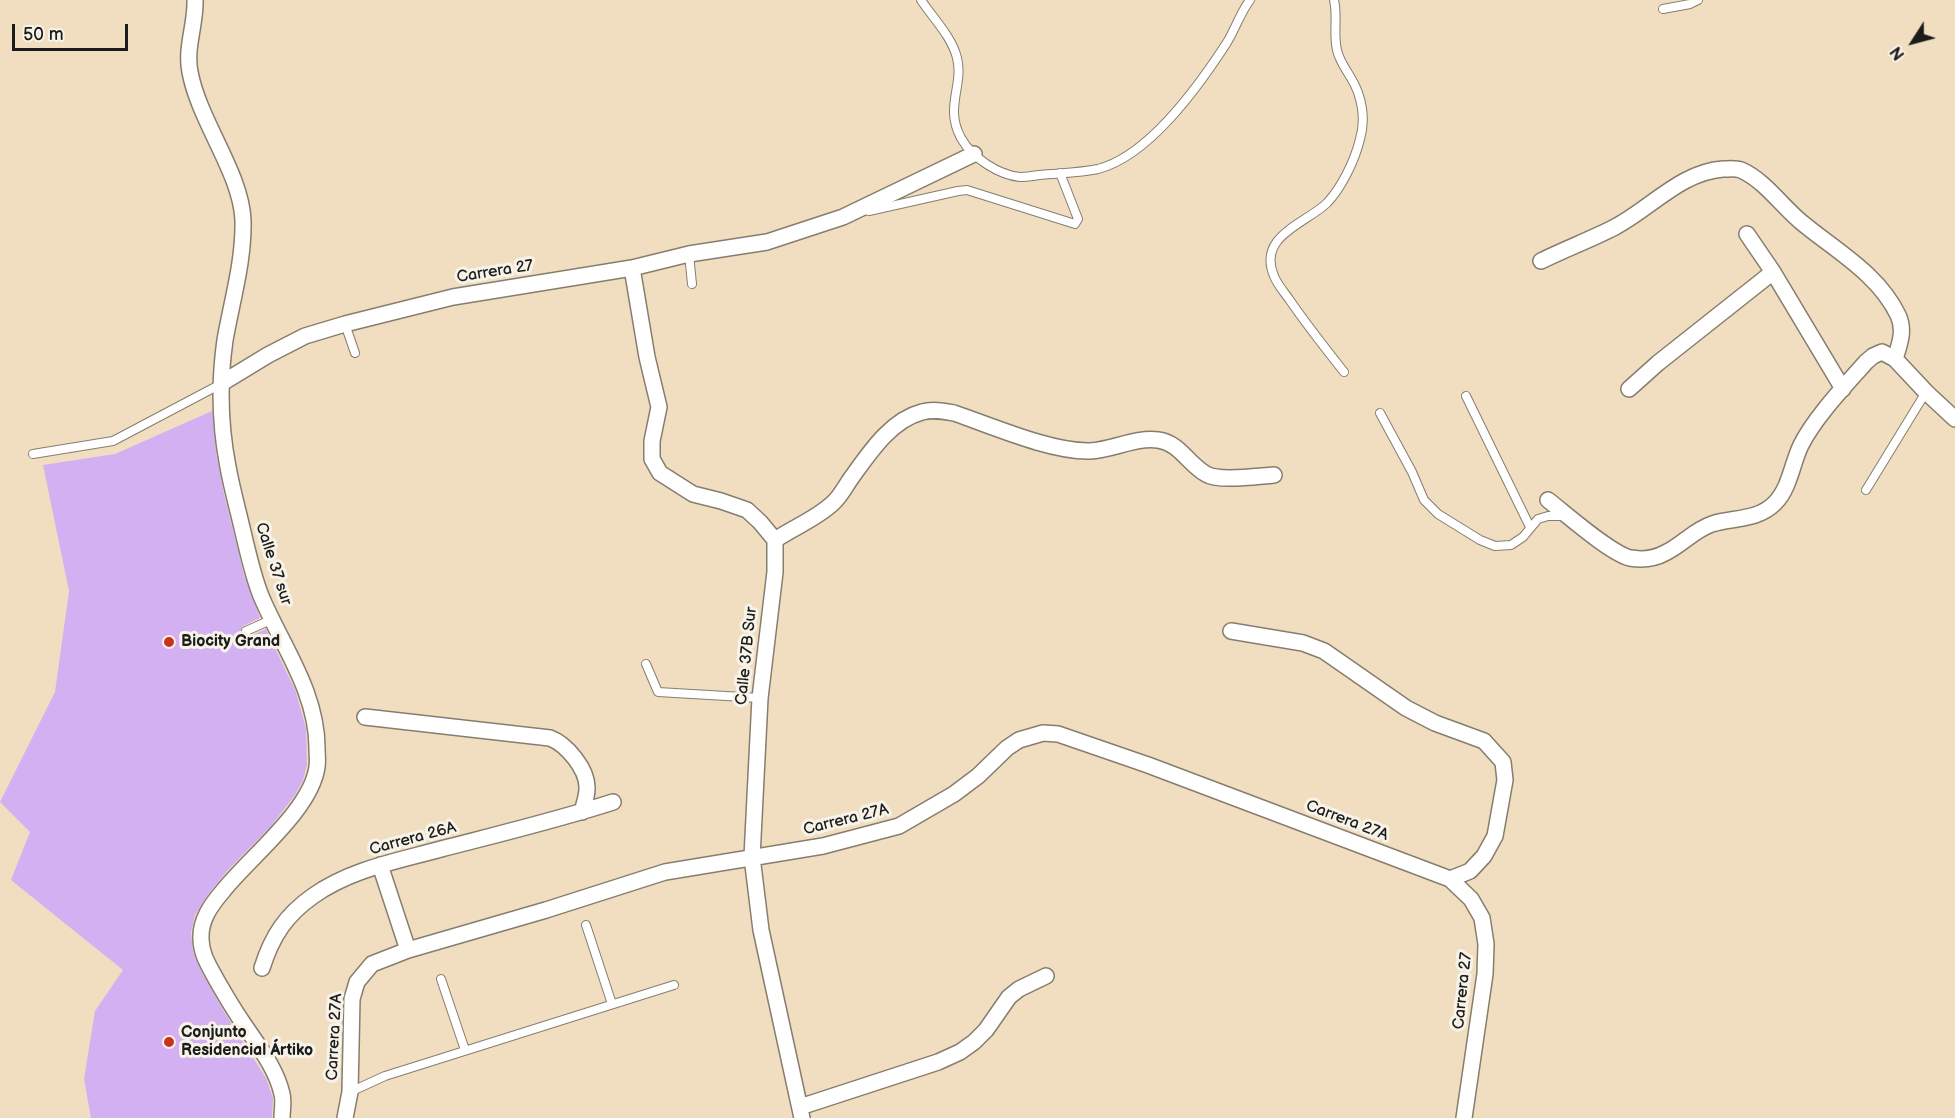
<!DOCTYPE html>
<html>
<head>
<meta charset="utf-8">
<style>
  body { margin:0 }
  #map { position:relative; width:1955px; height:1118px; overflow:hidden; background:#f1dec0; font-family:"Balsamiq Sans",sans-serif }
  canvas { display:block }
  .north { position:absolute; left:1883px; top:12px; width:60px; height:60px; -webkit-text-stroke:4px #f7f3e8; paint-order:stroke; rotate:234deg; font-size:16px; font-weight:700; line-height:24px; text-align:center; color:#1c1c1c }
  .north::after { content:''; display:block; margin:auto; width:21px; height:27px; background:#1c1c1c; clip-path:polygon(50% 0,100% 100%,50% 72%,0 100%) }
  .scale { position:absolute; left:12px; top:24px; width:116px; height:27px; box-sizing:border-box; border:3px solid #1c1c1c; border-top:0; padding-left:8px; font-size:18px; line-height:21px; white-space:nowrap; color:#1c1c1c; -webkit-text-stroke:4px #f7f3e8; paint-order:stroke }
</style>
</head>
<body>
<div id="map">
<canvas width="1955" height="1118"></canvas>
<div class="north">N</div>
<div class="scale">50 m</div>
</div>
<script>
const ctx = document.querySelector('canvas').getContext('2d');
ctx.lineJoin = 'round';
function fill(path, color) { ctx.fillStyle = color; ctx.fill(path, 'evenodd'); }
function trace(path, color, width, dash) { ctx.strokeStyle = color; ctx.lineWidth = width; ctx.lineCap = dash ? 'butt' : 'round'; ctx.setLineDash(dash || []); ctx.stroke(path); }
function label(font, color, halo, rows, align = 'center') {
  ctx.font = font + ' "Balsamiq Sans",sans-serif'; ctx.lineWidth = 6; ctx.setLineDash([]); ctx.textBaseline = 'middle'; ctx.strokeStyle = halo; ctx.fillStyle = color; for (const [text, x, y, turn = 0] of rows) {
    ctx.save(); ctx.translate(x, y); ctx.rotate((+turn || 0) * Math.PI / 180); ctx.textAlign = isNaN(turn) ? turn : align; if (halo) ctx.strokeText(text, 0, 0); ctx.fillText(text, 0, 0); ctx.restore();
  }
}
const building = new Path2D(`
  M212,411l4,42 8,41 20,81 16,43 -17,8 -3,7 3,3 5,1 18,-8 30,63 10,37 1,36 -4,15 -8,15 -24,31 -44,45 -20,25 -12,19 -4,17 2,20 7,17 23,41 43,68 7,20 -1,20h-181l-7,-39 11,-68 28,-41 -112,-90 19,-48 -30,-30 55,-110 14,-101 -26,-126 72,-11z`);
const lane = new Path2D(`
  M921,0c12,18 31,37 36,58 7,28 -13,49 4,80 11,20 38,37 59,39 6,0 13,-1 19,-2 19,-2 40,-2 59,-6 51,-13 100,-82 128,-125 9,-14 14,-31 24,-44
  M1334,0c4,17 -1,33 3,50 2,10 8,18 14,28 11,18 15,41 9,61 -5,21 -18,48 -33,64 -22,21 -70,33 -53,73 3,8 10,16 15,23 17,25 36,49 55,73
  M1663,9l27,-5 8,-4
  M869,211l89,-20 9,-1 108,34 3,-5 -18,-46
  M689,254l3,30
  M345,324l10,29
  M1466,396l64,131
  M1380,413l32,59 12,28 14,14 42,26 15,6 16,-1 12,-8 15,-18 10,-3h18
  M33,454l80,-13 108,-57
  M1866,490l60,-98
  M246,631l27,-12
  M646,664l12,28 102,6
  M586,925l26,79
  M441,979l24,71
  M350,1092l35,-16 289,-91`);
const street = new Path2D(`
  M195,0c1,24 -10,48 -5,72 9,49 51,101 53,148 1,41 -11,80 -18,120 -6,42 -5,86 3,127 4,22 10,43 15,65 5,21 10,44 18,64 21,50 56,96 56,152 0,6 1,13 0,19 -6,43 -67,90 -94,124 -12,14 -23,29 -22,48 0,15 8,27 15,40 8,14 16,28 25,41 15,23 35,47 41,74 2,7 0,16 0,24
  M1747,234l26,38 70,117
  M1541,261c24,-12 51,-22 74,-34 36,-19 66,-55 108,-58 5,0 13,-1 18,1 23,10 40,35 59,51 33,28 78,52 98,94 7,15 2,28 -3,44
  M632,268l15,89 12,50 -7,34v18l8,14 33,21 28,7 26,9 13,12 15,18v32l-15,126 -8,159 9,73 41,188
  M222,383l46,-28 37,-19 40,-12 108,-27 179,-29 57,-14 78,-12 76,-25 131,-63
  M1629,389l29,-26 115,-91
  M1548,500c18,14 62,53 82,58 12,2 24,1 35,-5 17,-8 29,-23 47,-29 22,-7 45,-3 63,-21 15,-15 17,-40 26,-58 14,-28 44,-59 65,-83l7,-6 9,-4 13,7 31,33 29,27
  M775,540c19,-13 41,-21 58,-37 8,-7 13,-18 19,-26 18,-25 39,-57 70,-65 10,-3 21,-1 32,1 38,13 97,39 136,38 23,-1 45,-14 68,-11 22,3 30,24 48,34 13,8 52,2 68,1
  M1231,631l72,12 21,8 82,57 29,15 49,18 19,21 2,18 -10,56 -11,20 -14,15 -20,8
  M365,717l185,21c16,6 38,31 37,51 0,7 -3,15 -5,23
  M380,865l28,85
  M262,968c10,-32 24,-53 51,-72 38,-27 85,-35 128,-47 58,-15 116,-29 172,-47
  M800,1107l138,-45 22,-10 14,-10 12,-12 23,-33 10,-8 27,-13
  M345,1118l5,-26 2,-93 5,-17 15,-18 36,-14 138,-40 119,-38 158,-26 76,-20 55,-32 24,-18 29,-28 12,-8 24,-7 15,1 90,31 302,114 21,20 11,19 4,26 -1,30 -21,144`);
const markers = [
  [169,642,6,"#c8321e"],
  [169,1042,6,"#c8321e"]
];
const streetNames = [
  ["Carrera 27",495,272,-9],
  ["Calle 37 sur",273,564,72],
  ["Calle 37B Sur",747,656,-84],
  ["Carrera 27A",846,820,-14],
  ["Carrera 27A",1347,821,21],
  ["Carrera 26A",413,839,-15],
  ["Carrera 27",1463,991,-84],
  ["Carrera 27A",335,1037,-87]
];
const poiNames = [
  ["Biocity Grand",181,642],
  ["Conjunto",181,1033],
  ["Residencial Ártiko",181,1051]
];
fill(building, '#d2b0f2');
trace(lane, '#867d6e', 10);
trace(street, '#867d6e', 18);
trace(lane, '#fff', 8);
trace(street, '#fff', 15);
for (const [x, y, r, color] of markers) { const dot = new Path2D(); dot.arc(x, y, r, 0, 2 * Math.PI); ctx.fillStyle = color; ctx.fill(dot); trace(dot, '#f7f3e8', 2); }
label('16px', '#1c1c1c', '#f7f3e8', streetNames);
label('bold 16px', '#1c1c1c', '#f7f3e8', poiNames, 'left');
</script>
</body>
</html>
